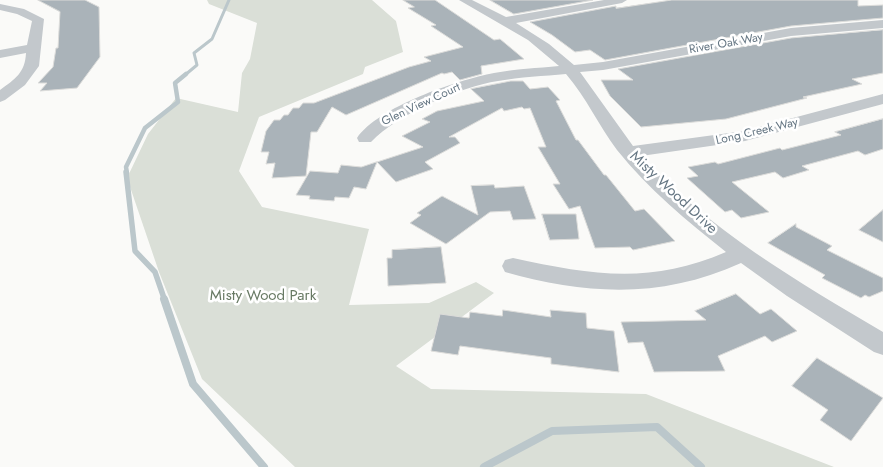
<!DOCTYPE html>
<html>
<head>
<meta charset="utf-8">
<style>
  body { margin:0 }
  canvas { display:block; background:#fafaf8 }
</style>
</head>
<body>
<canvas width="883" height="467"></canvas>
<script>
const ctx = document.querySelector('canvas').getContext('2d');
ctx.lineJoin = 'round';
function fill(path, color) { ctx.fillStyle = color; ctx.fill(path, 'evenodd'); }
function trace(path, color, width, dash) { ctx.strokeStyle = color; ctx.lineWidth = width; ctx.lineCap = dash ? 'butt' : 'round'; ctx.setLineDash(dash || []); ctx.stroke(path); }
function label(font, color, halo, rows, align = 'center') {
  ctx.font = font + ' Jost,sans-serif'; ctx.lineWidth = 5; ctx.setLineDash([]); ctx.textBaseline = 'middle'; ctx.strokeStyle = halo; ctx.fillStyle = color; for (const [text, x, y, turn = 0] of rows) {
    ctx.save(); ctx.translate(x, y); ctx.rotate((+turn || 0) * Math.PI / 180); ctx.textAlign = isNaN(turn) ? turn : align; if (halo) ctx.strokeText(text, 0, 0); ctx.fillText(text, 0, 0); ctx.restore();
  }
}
const green = new Path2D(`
  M207,0h165l24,21 7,31 -38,15 -2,7 -104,43 -20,54 23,36 107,22 -20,76 80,-2 47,-21 18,11 -98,73 35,23 215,5 188,73h-539l-93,-88 -43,-107 -32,-94 21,-44 28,-36 62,14 4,-39 8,-14 7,-36 -48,-19z`);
const streamFar3 = new Path2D(`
  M185,75l12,-10 -3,-12 18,-14 17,-39`);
const streamFar2 = new Path2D(`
  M127,173l-1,-6 19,-39 33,-26 -3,-19 11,-9`);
const streamFar1 = new Path2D(`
  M126,172l9,79 20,21 10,29`);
const stream = new Path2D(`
  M164,299l29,85 71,83
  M484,467l68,-36 105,-4 44,40`);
const building = new Path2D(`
  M38,0h47l14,7 1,50 -23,31 -37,3 7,-8h-9l15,-16 3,-19h2l2,-36z
  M403,0h32l59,40 6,-1 24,20 -43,7 1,8 -22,6 -8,-8 -8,2 -2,-1 -96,42 -14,-8 -15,25h-6l-5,44 -34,2 3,-15 -9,1 3,-12h-8l5,-21 8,-11h6l4,-5h4l5,-7h6l4,-5h11l95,-36 22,-6 -7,-4 39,-10 -32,-21 5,-1 -28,-17 6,-1z
  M490,0h103l-79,14z
  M672,0h186v6l25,-1v13l-92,8 -186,34 -15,-10 -15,2 -23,-17 -22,-13 86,-16v2z
  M883,30v43l-31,6 10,5 -59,13 4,1 -81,21 -85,8 -31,-31 -9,-16h32l-15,-11 173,-31z
  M511,81h12l7,8 18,-2 12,13 -4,1 20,39h2l26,35h2l29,36 9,-2 31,32 -42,9 -3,-3 -35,1 -15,-42 -11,3 -16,-25h7l-22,-37h8l-16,-39 -6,1 -2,-2 -18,4 -2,-3 -53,29h6l5,6 -35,19 8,7 -37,13 -19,-20 46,-15 -21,-11 28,-14 -8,-3 15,-8 47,-10 -13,-12z
  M883,119v30l-18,6 -7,-4 -56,15 7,4 -26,8 -8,-6 -43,10 37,30 -28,6 -9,-8 -7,2 -38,-34 11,-2 -10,-9 27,-5 3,2 62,-16 2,2 59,-15 -6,-3z
  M377,162l-11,27 -12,-2 -5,11 -14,-1 -1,4 -25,-2 1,-3 -14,-1 14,-24 28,2 3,-8 20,2z
  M494,185l1,3 29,-2 12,33 -23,1 -3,-9 -20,1 -44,32 -36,-21 11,-8 -4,-2 25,-17 36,19 -7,-29z
  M883,210v32l-24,-12z
  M542,214h34l3,25 -29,1z
  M796,224v3l36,19 -5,4 56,28v13l-14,6 -4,-2 -4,3 -39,-20 3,-3 -57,-32z
  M441,247l5,36 -58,3 -1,-28h5v-8z
  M736,294l24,20 11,-5 26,22 -25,11 -7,-6 -47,20 7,15 -71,1 -11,-30 -15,1 -7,-21 85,-2 -11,-9z
  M503,310l48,7 -1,-7 36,3 1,15 27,3 5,41 -68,-8v-6l-91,-12 -2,9 -27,-4 9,-37 29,4 1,-6 32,4z
  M817,358l66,40 -32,43 -31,-21 8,-10 -36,-24z`);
const minor = new Path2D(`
  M459,0h13l34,17 98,-17h23l-5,3 -106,20 33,21 25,21 29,-3 188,-34 92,-8v8l-92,8 -188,34 -23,2 53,74 111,-15 139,-37v10l-138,37 -104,15c67,73 157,126 242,176v23l-9,-3 -87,-56 -46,-33c-79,36 -154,32 -236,9l-3,-6 3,-6 8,-2c78,17 137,27 213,-6 -39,-31 -78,-63 -109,-102 -18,-24 -31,-53 -51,-76 -22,2 -46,3 -68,7 -39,6 -100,33 -127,61h-12l-2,-4c21,-31 100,-58 137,-65 21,-4 44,-5 65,-7l-31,-26z
  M0,4l24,5 20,10 -5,47 -14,19 -20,15 -5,2v-12c15,-11 25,-17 26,-37l-26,5v-8l27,-5 5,-24 -15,-7 -17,-4z`);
const farStreetnames = [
  ["River Oak Way",726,44,-10],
  ["Glen View Court",421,105,-25],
  ["Long Creek Way",757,132,-13]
];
const streetNames = [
  ["Misty Wood Drive",673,193,43]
];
const parkNames = [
  ["Misty Wood Park",263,296]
];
fill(green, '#dadfd7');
trace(streamFar3, '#bbc7cb', 3);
trace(streamFar2, '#bbc7cb', 4.5);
trace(streamFar1, '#bbc7cb', 5.5);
trace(stream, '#bbc7cb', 8);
fill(building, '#aab3b9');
trace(building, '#dcdcda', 1);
fill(minor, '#c3c8cc');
label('12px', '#657683', '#fff', farStreetnames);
label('15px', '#657683', '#fff', streetNames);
label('15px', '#687a64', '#fff', parkNames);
</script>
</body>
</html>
